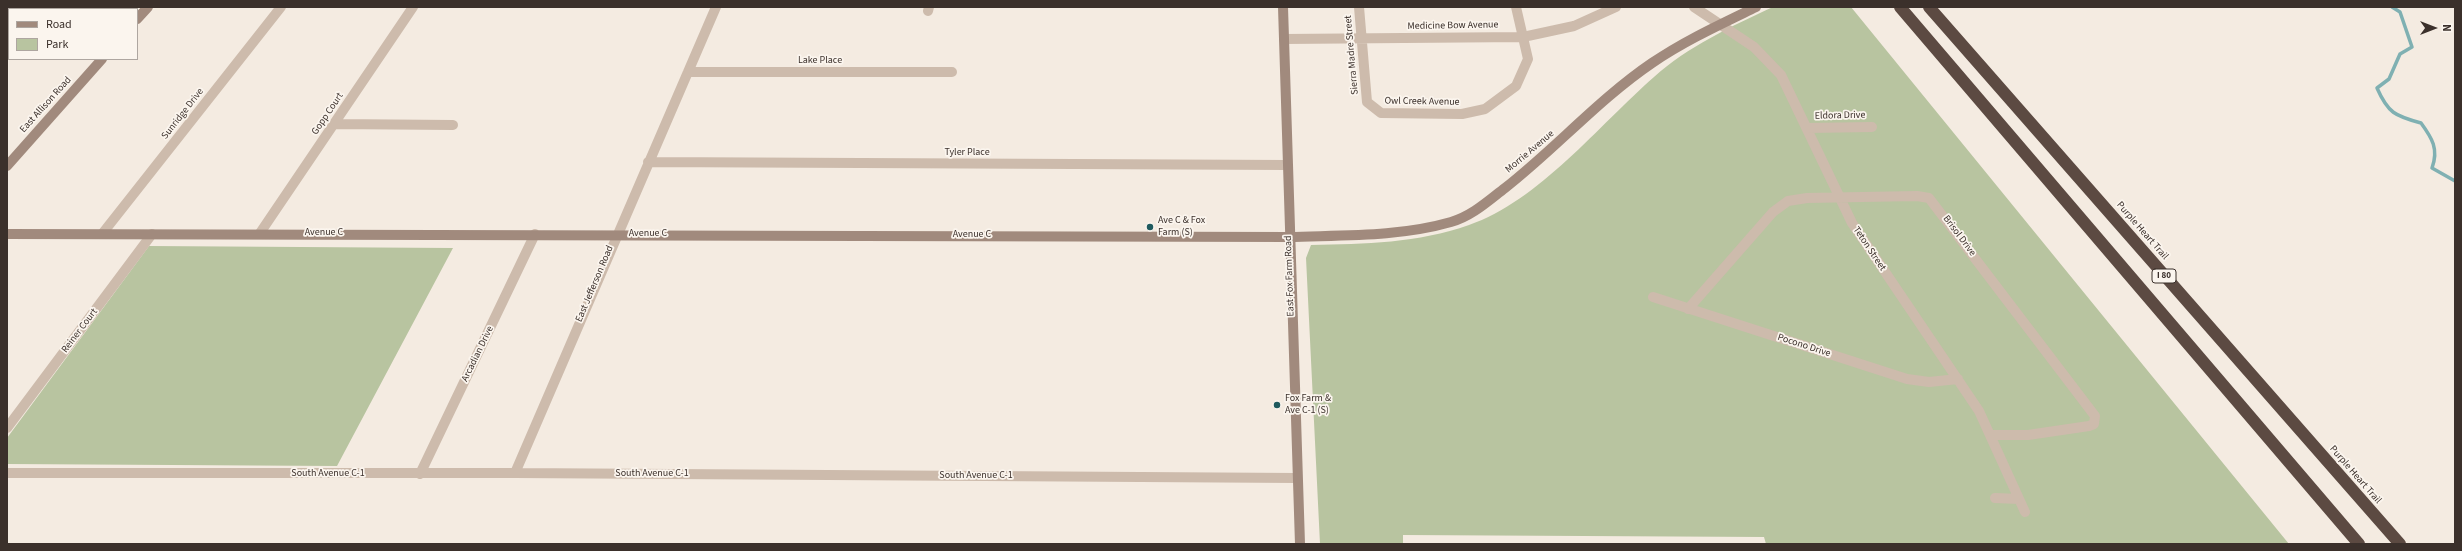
<!DOCTYPE html>
<html>
<head>
<meta charset="utf-8">
<style>
  body { margin:0 }
  #map { position:relative; width:2462px; height:551px; overflow:hidden; background:#f4ebe1; font-family:"Source Sans 3",sans-serif }
  canvas { display:block }
  .frame { position:absolute; inset:0; border:8px solid #3b302b; pointer-events:none }
  .legend { position:absolute; left:8px; top:8px; width:130px; height:52px; box-sizing:border-box; background:#fbf5ee; border:1px solid #aea6a0; margin:0; padding:5px 7px; list-style:none; font-size:12px; color:#3b302b }
  .legend li { display:flex; align-items:center; gap:8px; height:20px }
  .legend b { width:20px; border:1px solid #aea6a0 }
  .north { position:absolute; left:2414px; top:8px; width:40px; height:40px; -webkit-text-stroke:3px #fbf5ee; paint-order:stroke; rotate:90deg; font-size:11px; font-weight:700; line-height:16px; text-align:center; color:#3b302b }
  .north::after { content:''; display:block; margin:auto; width:14px; height:18px; background:#3b302b; clip-path:polygon(50% 0,100% 100%,50% 72%,0 100%) }
</style>
</head>
<body>
<div id="map">
<canvas width="2462" height="551"></canvas>
<div class="frame"></div>
<ul class="legend">
<li><b style="height:5px;background:#a18a7d"></b>Road</li>
<li><b style="height:11px;background:#b8c4a0"></b>Park</li>
</ul>
<div class="north">N</div>
</div>
<script>
const ctx = document.querySelector('canvas').getContext('2d');
ctx.lineJoin = 'round';
function fill(path, color) { ctx.fillStyle = color; ctx.fill(path, 'evenodd'); }
function trace(path, color, width, dash) { ctx.strokeStyle = color; ctx.lineWidth = width; ctx.lineCap = dash ? 'butt' : 'round'; ctx.setLineDash(dash || []); ctx.stroke(path); }
function label(font, color, halo, rows, align = 'center') {
  ctx.font = font + ' "Source Sans 3",sans-serif'; ctx.lineWidth = 3.5; ctx.setLineDash([]); ctx.textBaseline = 'middle'; ctx.strokeStyle = halo; ctx.fillStyle = color; for (const [text, x, y, turn = 0] of rows) {
    ctx.save(); ctx.translate(x, y); ctx.rotate((+turn || 0) * Math.PI / 180); ctx.textAlign = isNaN(turn) ? turn : align; if (halo) ctx.strokeText(text, 0, 0); ctx.fillText(text, 0, 0); ctx.restore();
  }
}
const green = new Path2D(`
  M1773,7h78l438,537h-523l-2,-7 -361,-2v9h-83l-14,-286 5,-13c54,-1 107,-2 158,-20 70,-24 130,-100 185,-148 33,-30 78,-51 119,-70z
  M149,246l304,2 -116,218 -330,-2v-26z`);
const stream = new Path2D(`
  M2392,7l8,5 12,35 -12,7 -11,25 -12,9c11,25 18,28 44,35 11,15 18,26 11,45l23,13`);
const street = new Path2D(`
  M1359,7l8,95 14,11 81,1 23,-5 31,-23 12,-27 -12,-52
  M1694,7l60,40 27,28 71,148 127,188 46,101
  M928,11l1,-4
  M1284,39l239,-2 51,-11 42,-19
  M688,72h264
  M334,124l119,1
  M1807,128l65,-1
  M648,162l639,3
  M260,233l153,-226
  M102,234l179,-227
  M1653,297l254,82 22,3 29,-3
  M1688,309l85,-97 15,-11 19,-3 110,-2 12,2 166,218 -1,8 -5,2 -61,9h-37
  M7,428l145,-194
  M7,473h508l782,5
  M515,473l201,-466
  M420,474l115,-240
  M1995,498l24,1`);
const secondary = new Path2D(`
  M1283,7l17,537
  M137,19l11,-12
  M7,166l95,-107
  M7,234l1282,3c54,-2 110,0 162,-15 21,-6 37,-21 54,-34 50,-39 94,-89 147,-125 32,-22 69,-39 104,-56`);
const highway = new Path2D(`
  M1900,7l459,537
  M1929,7l471,537`);
const markers = [
  [1150,227,4,"#1f5a5e"],
  [1277,405,4,"#1f5a5e"]
];
const shields = [
  [2164,276,24]
];
const shieldNames = [
  ["I 80",2164,276]
];
const streetNames = [
  ["Medicine Bow Avenue",1453,26,-1],
  ["Sierra Madre Street",1352,55,-95],
  ["Lake Place",820,61],
  ["Owl Creek Avenue",1422,102,1],
  ["East Allison Road",46,105,-48],
  ["Sunridge Drive",183,114,-52],
  ["Gopp Court",328,114,-56],
  ["Eldora Drive",1840,116,-1],
  ["Morrie Avenue",1530,152,-40],
  ["Tyler Place",967,153],
  ["Purple Heart Trail",2142,231,49],
  ["Avenue C",324,233],
  ["Avenue C",648,234],
  ["Avenue C",972,235],
  ["Brisol Drive",1959,236,53],
  ["Teton Street",1869,249,56],
  ["East Fox Farm Road",1290,276,-92],
  ["East Jefferson Road",595,284,-67],
  ["Reiner Court",80,331,-53],
  ["Pocono Drive",1804,346,18],
  ["Arcadian Drive",478,354,-64],
  ["South Avenue C-1",328,474],
  ["South Avenue C-1",652,474],
  ["Purple Heart Trail",2355,475,49],
  ["South Avenue C-1",976,476]
];
const poiNames = [
  ["Ave C & Fox",1158,221],
  ["Farm (S)",1158,233],
  ["Fox Farm &",1285,399],
  ["Ave C-1 (S)",1285,411]
];
fill(green, '#b8c4a0');
trace(stream, '#7fb0b2', 3.5);
trace(street, '#cdbbac', 10);
trace(secondary, '#a18a7d', 10);
trace(highway, '#5c4a42', 12);
for (const [x, y, r, color] of markers) { const dot = new Path2D(); dot.arc(x, y, r, 0, 2 * Math.PI); ctx.fillStyle = color; ctx.fill(dot); trace(dot, '#fbf5ee', 1.5); }
for (const [x, y, w] of shields) { const box = new Path2D(); box.roundRect(x - w / 2, y - 7, w, 14, 3); ctx.fillStyle = '#fbf5ee'; ctx.fill(box); trace(box, '#3b302b', 1); }
label('bold 9px', '#3b302b', null, shieldNames);
label('10px', '#3b302b', '#fbf5ee', streetNames);
label('10px', '#3b302b', '#fbf5ee', poiNames, 'left');
</script>
</body>
</html>
